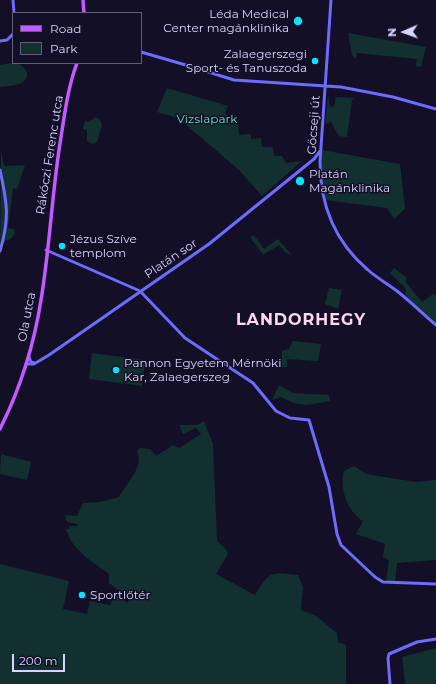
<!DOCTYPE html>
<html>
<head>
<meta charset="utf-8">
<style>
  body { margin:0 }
  #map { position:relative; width:436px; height:684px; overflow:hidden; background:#130f26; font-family:Montserrat,sans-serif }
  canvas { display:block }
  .legend { position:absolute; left:12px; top:12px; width:130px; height:52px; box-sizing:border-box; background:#130f26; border:1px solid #625e7d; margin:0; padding:5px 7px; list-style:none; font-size:12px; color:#d9d4ff }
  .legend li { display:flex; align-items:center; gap:8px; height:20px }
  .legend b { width:20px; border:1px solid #625e7d }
  .north { position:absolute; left:384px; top:12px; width:40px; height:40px; -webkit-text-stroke:3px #130f26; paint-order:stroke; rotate:268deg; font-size:11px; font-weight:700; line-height:16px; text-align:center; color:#d9d4ff }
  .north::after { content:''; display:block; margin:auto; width:14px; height:18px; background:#d9d4ff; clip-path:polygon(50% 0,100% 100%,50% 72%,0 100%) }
  .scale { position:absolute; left:12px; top:654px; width:53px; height:18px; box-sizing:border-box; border:2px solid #d9d4ff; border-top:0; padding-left:5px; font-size:12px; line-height:14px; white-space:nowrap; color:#d9d4ff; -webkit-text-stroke:3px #130f26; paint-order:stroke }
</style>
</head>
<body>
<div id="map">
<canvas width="436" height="684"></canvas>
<ul class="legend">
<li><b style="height:5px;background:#c25bff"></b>Road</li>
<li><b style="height:11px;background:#12302f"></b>Park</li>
</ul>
<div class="north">N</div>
<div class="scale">200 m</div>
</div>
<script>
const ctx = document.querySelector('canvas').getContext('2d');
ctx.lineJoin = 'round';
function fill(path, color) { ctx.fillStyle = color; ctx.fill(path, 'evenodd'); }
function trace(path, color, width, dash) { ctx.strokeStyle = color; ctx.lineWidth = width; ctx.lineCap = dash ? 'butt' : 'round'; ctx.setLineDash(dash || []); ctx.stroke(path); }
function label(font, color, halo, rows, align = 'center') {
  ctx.font = font + ' Montserrat,sans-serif'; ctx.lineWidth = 3; ctx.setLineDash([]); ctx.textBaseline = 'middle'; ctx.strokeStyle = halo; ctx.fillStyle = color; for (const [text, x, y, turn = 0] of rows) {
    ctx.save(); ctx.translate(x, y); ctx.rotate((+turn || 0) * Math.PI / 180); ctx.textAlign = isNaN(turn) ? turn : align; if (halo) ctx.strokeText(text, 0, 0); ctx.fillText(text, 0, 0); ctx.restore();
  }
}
const green = new Path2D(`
  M348,33l78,14 -5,20 -5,-1 1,-7 -60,-6 -1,6 -4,-4z
  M13,63c10,0 20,11 10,19 -6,4 -16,4 -23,5v-22z
  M167,88l61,18 -3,7 5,8 8,-1 1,15 12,-1v5l10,-1 1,9h11l1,9h8l4,7 16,-2 -40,35 -23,-26 -61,-52 -21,-6z
  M328,95l2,12h4l2,-10 18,1 -2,2 -5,37 -8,-1 -8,-14 -6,2z
  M95,117l5,2 2,6 -5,17 -5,2 -5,-3v-11l-4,-1 2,-8 4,1z
  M1,150l3,16 21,-1 -8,24 -4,-1 -5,40 6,1 1,4 -4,6 -6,2 -5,14z
  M322,150l78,14 5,45 -11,10 -7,-11 -62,-8 -4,-31z
  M254,235l10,14 14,-10 14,16 -6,-2 -7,-8 -16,10 -13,-18z
  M394,268l13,10 -2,3 17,21 11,-8 3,2v28l-31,-29 1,-6 -16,-16z
  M329,288l13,2 -4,19 -13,-5z
  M293,341l28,3 -3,17 -31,-2v8h-6l1,-16 7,-2z
  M92,353l53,7 -3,26 -53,-7z
  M279,385l14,8 36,2 1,6c-22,4 -29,7 -49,-4l-9,3z
  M204,421l9,23 4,97 9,8 2,5 -12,20 39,21c14,-24 16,-23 43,-20l5,12 -2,23 15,6 21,17 1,9 8,3v39h-346v-120l69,17 -6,28 24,5 3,-13 20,4 6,-12 11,10 3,-5 -21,-15v-9c-17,-13 -37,-23 -43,-45h3v-3h8v-2l-10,-2 -2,-7 12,1 6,-13 17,-1 19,-5c7,-13 26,-31 18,-46l3,-3 10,1 6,7 17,-11 6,3 22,-14 -5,-6 -13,6 -4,-9h18z
  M1,454l30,8 -4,18 -27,-6z
  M354,466l12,8 50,8 20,-2v80l-39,3 -2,19 -9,-1 3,-21 -6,-3 2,-13 -29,-10 7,-13c-15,-9 -24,-32 -19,-50z
  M436,648v36h-31l-3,-27z`);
const secondary = new Path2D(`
  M13,0l1,13
  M331,0l-11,162c0,42 15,80 48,108 9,8 20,14 29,21 14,11 26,23 39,34
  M0,41l7,-1 6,-6
  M141,52l55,16
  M198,66l2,3 -2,1 -2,-2z
  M199,69l35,11 107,7 52,10 43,12
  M0,170c7,32 10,48 0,81
  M46,250l94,41 45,47 68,45 23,28 14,7 19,2 20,67 8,47 4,11 34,32 8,5 53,2
  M29,357l2,5 4,1
  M26,364h8l15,-9 160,-111 105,-85 6,-8
  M390,684l-2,-26 1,-4 28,-12 19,-3`);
const primary = new Path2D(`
  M83,0l1,13
  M0,429c20,-40 34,-84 41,-129 9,-54 11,-109 20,-163 4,-25 7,-50 16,-74`);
const markers = [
  [298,21,5,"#00e5ff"],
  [315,61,4,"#00e5ff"],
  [300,181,5,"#00e5ff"],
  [62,246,4,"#00e5ff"],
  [116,370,4,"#00e5ff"],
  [82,595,4,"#00e5ff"]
];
const poiNames = [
  ["Léda Medical",289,14,"right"],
  ["Center magánklinika",289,28,"right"],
  ["Zalaegerszegi",307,54,"right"],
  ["Sport- és Tanuszoda",307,68,"right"],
  ["Platán",309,174],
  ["Magánklinika",309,188],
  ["Jézus Szíve",70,239],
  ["templom",70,253],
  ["Pannon Egyetem Mérnöki",124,363],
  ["Kar, Zalaegerszeg",124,377],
  ["Sportlőtér",90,595]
];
const parkNames = [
  ["Vizslapark",207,119]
];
const streetNames = [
  ["Göcseji út",314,125,-86],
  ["Rákóczi Ferenc utca",50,155,-81],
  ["Platán sor",171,259,-34],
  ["Ola utca",27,317,-79]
];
const districtNames = [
  ["LANDORHEGY",301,320]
];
fill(green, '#12302f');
trace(secondary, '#6f6bff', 3);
trace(primary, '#c25bff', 3.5);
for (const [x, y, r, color] of markers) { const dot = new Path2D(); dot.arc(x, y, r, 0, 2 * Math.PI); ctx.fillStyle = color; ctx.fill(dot); trace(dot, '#130f26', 1.5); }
label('12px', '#d9d4ff', '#130f26', poiNames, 'left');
label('12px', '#5fe0c0', '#130f26', parkNames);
label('12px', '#d9d4ff', '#130f26', streetNames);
ctx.letterSpacing = '1px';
label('bold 16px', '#ffd6f0', '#130f26', districtNames);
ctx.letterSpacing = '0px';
</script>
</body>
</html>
